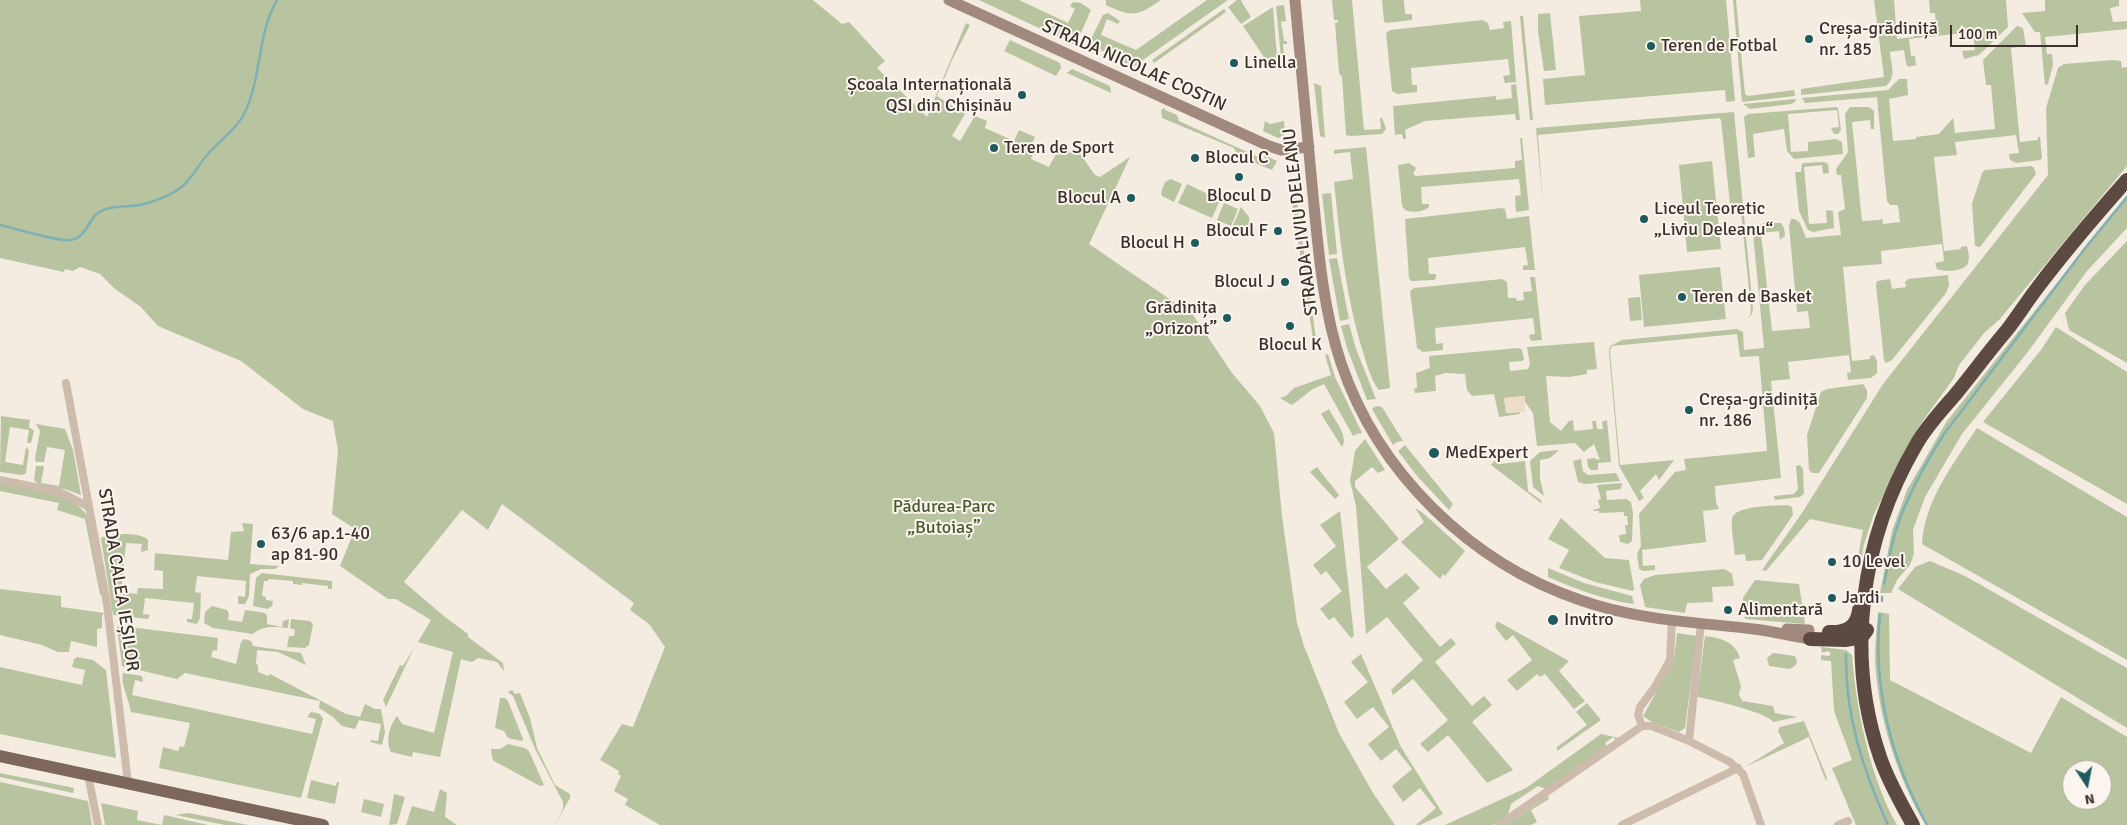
<!DOCTYPE html>
<html>
<head>
<meta charset="utf-8">
<style>
  body { margin:0 }
  #map { position:relative; width:2127px; height:825px; overflow:hidden; background:#f4ebe1; font-family:Signika,sans-serif }
  canvas { display:block }
  .north { position:absolute; left:2062px; top:760px; width:50px; height:50px; box-sizing:border-box; background:#fbf5ee; border:1px solid #aea6a0; border-radius:50%; rotate:169deg; font-size:14px; font-weight:700; line-height:20px; text-align:center; color:#3b302b }
  .north::after { content:''; display:block; margin:auto; width:18px; height:22px; background:#1f5a5e; clip-path:polygon(50% 0,100% 100%,50% 72%,0 100%) }
  .scale { position:absolute; left:1950px; top:25px; width:128px; height:22px; box-sizing:border-box; border:2px solid #3b302b; border-top:0; padding-left:6px; font-size:15px; line-height:18px; white-space:nowrap; color:#3b302b; -webkit-text-stroke:4px #fbf5ee; paint-order:stroke }
</style>
</head>
<body>
<div id="map">
<canvas width="2127" height="825"></canvas>
<div class="north">N</div>
<div class="scale">100 m</div>
</div>
<script>
const ctx = document.querySelector('canvas').getContext('2d');
ctx.lineJoin = 'round';
function fill(path, color) { ctx.fillStyle = color; ctx.fill(path, 'evenodd'); }
function trace(path, color, width, dash) { ctx.strokeStyle = color; ctx.lineWidth = width; ctx.lineCap = dash ? 'butt' : 'round'; ctx.setLineDash(dash || []); ctx.stroke(path); }
function label(font, color, halo, rows, align = 'center') {
  ctx.font = font + ' Signika,sans-serif'; ctx.lineWidth = 4; ctx.setLineDash([]); ctx.textBaseline = 'middle'; ctx.strokeStyle = halo; ctx.fillStyle = color; for (const [text, x, y, turn = 0] of rows) {
    ctx.save(); ctx.translate(x, y); ctx.rotate((+turn || 0) * Math.PI / 180); ctx.textAlign = isNaN(turn) ? turn : align; if (halo) ctx.strokeText(text, 0, 0); ctx.fillText(text, 0, 0); ctx.restore();
  }
}
const green = new Path2D(`
  M0,0h813l29,24 7,-2 36,39 -8,7 50,49 39,-94 4,2 -18,35 -15,36 28,18 -13,22 8,5 15,-25 12,5 -2,7 29,13 5,-11 16,7 -7,15 5,2 -2,5 18,8 8,-15 12,1 3,-3 1,-6 22,31 5,2 30,-20 -41,87 104,71 39,58 28,33 14,27 8,83 15,107 7,23 35,87 34,60 22,32h-735l-35,-20 3,-6 -14,-8 7,-15 -3,-2 1,-3 -19,-11 22,-36 11,3 32,-80 -16,-23 -19,-14 4,-7 -132,-99 -14,26 -26,-20 -58,72 41,35 23,17v3l35,26 1,8 -7,-9 -19,-4 -6,4 -11,-3 -21,98 -27,-5 -1,5 -21,-5c-6,-11 -1,-27 6,-36l5,8 32,9 19,-81 -35,-10 13,-22 -35,-21h-8l-48,-33 15,-37 -23,-15 6,-63 -5,-30 -30,-12 -62,-48 -83,-35 -17,-19 -26,-18 -15,-15 -20,-7 -7,4 -8,-2 -1,3 -64,-14z
  M979,0h40l49,23 7,-14 -5,-3 3,-4 8,1 10,7 -15,34h-3z
  M1106,0h55c-24,16 -28,18 -55,5z
  M1207,0h21l-95,67 -42,-22 -2,-2 14,-28 5,-2 12,8 -2,3 -11,-5 -6,16 35,15z
  M1237,0h5l-1,1 10,16 -10,7 -13,-17z
  M1332,0h20l12,130 17,-1 -1,-11h2l4,11 -4,5 -31,2 -5,-1 -4,-58 -3,-4 -4,-50 3,-1v-2h-4z
  M1382,0h22l1,14h7v6l-26,3 -2,-2z
  M1640,0h86l9,101 -9,1 -1,-12 -180,15 -2,-26 42,-4 -6,-59 62,-5z
  M1733,0h3l9,94 3,2 46,-6 1,6 -53,6z
  M1874,0h20l3,39 17,-2 -1,-7 23,-2 -1,-15h-5l-1,-13h77l2,27 -29,28 -15,4 -2,-8 13,-1 -2,-18 -64,7 2,17h4l1,9 -8,2 -2,-4 -2,-13 -14,2c1,14 7,24 -4,34l-85,9v-6l83,-12z
  M2045,0h74v6l-9,2 3,14 14,-1v8l-82,8 2,17h5l1,11 -5,19 -3,1 -5,-53h-5l-13,-19 23,-2z
  M1284,5l2,16 -5,1 3,19h3v3h-4l2,23 -3,1 -6,-62z
  M1273,7l4,50 -9,6 -25,-37z
  M1224,9l2,3 -72,51 -2,-3z
  M1550,13l6,57 -12,1 -6,-39v-18z
  M1520,16h3l10,104h-3z
  M1482,20l6,3 2,7 14,-2 -1,-6 8,-1 5,61 -11,1 -2,-7 7,-1 -2,-16 -97,9 1,17h5v7l-19,2 -6,-3 -6,-58 4,-3z
  M2017,26l6,2 3,18 -15,2 9,94 18,-2v-3h2l2,21 -2,2 -24,3 -6,-3 -1,-6 10,-1 -3,-18 -61,7 2,13 -23,2 10,94 17,-2v-2l6,-1c1,5 3,12 1,17 -3,9 -24,9 -31,6l-2,-6 9,-2 -2,-17 -61,7 1,13 -39,3 9,94 18,-2v-3l4,-1 3,6v12l-6,5 -23,2 -1,-7 4,-1 -2,-17 -61,7 2,17 -19,2 10,97 -66,8 1,16 3,7 -16,2 3,31 -64,8 1,16 12,-1v5l-12,1 -4,-2 -2,-15 4,-8 -2,-32 36,-42 11,-2 -2,-11 83,-8 -8,-95 -19,1 -3,-23 -125,12 -2,5 10,114 54,-5 -15,20 -3,-6 -16,17 4,7 -5,3 -20,-35 -10,-114 1,-6 12,-6 115,-11 6,3 1,18 20,-2 -11,-115 1,-6 10,-4h17l3,5 1,8 -5,4 -1,-9 -18,2 11,98 38,-3 -2,-17 -11,1 -8,-86 2,-7h4l5,4 6,15 35,-3 -3,-23 7,-3 -4,-34h-4l-1,-6 12,-17 -3,-38 5,-7h19l5,4v18h-3l-1,-9 -18,2 10,99 18,-1 2,-2 1,6 17,-2 -2,-17h-8l-3,-4 -10,-104 -72,6 -3,-5 86,-8 11,-11h8l1,16 -19,4 4,42 23,-2v-2l23,-3 14,-16 2,15 40,-4 -4,-44h-5l-3,-25z
  M1010,40l50,23 1,5 -5,8 -52,-25z
  M2113,60l8,1 1,7 5,-1v99l-128,154 -15,13 -25,32 -5,13 -32,44 -19,33 -29,59 -10,30 -4,23h-4l7,-37 -53,-11 -44,52 -4,-1 40,-57 81,-129 165,-209 -2,-67 12,-40 6,-4z
  M1072,69l38,17 1,7 -44,-20z
  M1314,83l7,3 4,52 -5,-2z
  M1516,84l4,36h-4l-1,-6 -90,7 -20,9 1,9h-3l-1,-5 -7,1 -2,-29 103,-10v4l16,-2 -1,-13z
  M1796,99l-1,3 -4,2 -41,5 -7,-5z
  M1836,107l2,1 3,22 -3,4h-4l-3,-6 8,-1 -2,-17 -49,4 3,38 17,-1v-9l28,-3 6,3 1,12 -49,5 -7,-8 -3,-22 -31,5 2,23 -7,1 -4,-41 4,-3z
  M1165,108v2l12,5 2,6 86,39 -1,-5 13,6 -5,9 -34,-14 -4,-8 -72,-30 -1,-8z
  M1734,112l19,197 -2,7 -10,6 9,-6 1,-7 -11,-106 -10,1 -9,-84 -2,-2 -181,17 5,70 -7,-77z
  M1265,121l5,3 14,-3 1,14 -7,3 -15,-7z
  M1520,138h2l7,72 -13,2 -1,-16 6,-1 -2,-16 -98,8 1,17h7v3c-5,5 -18,6 -24,3l-3,-4 -4,-41 11,-2 7,5 -3,6 3,2 99,-8v-7l7,-1z
  M1366,147l24,241 -11,2c-7,-8 -12,-24 -15,-35 -18,-56 -24,-115 -30,-173l19,-3 -3,-27 -16,2v-4z
  M1712,161l9,88 -34,3 -8,-87z
  M1824,162l4,2 1,9 -6,1 -1,-9 -18,2 5,57 18,-1 -1,-13 7,1 1,17 -21,4 -5,-2 -9,-19 -4,-39h6l1,-8 2,-1z
  M2031,166l3,2 2,6 -56,73 -5,-1 -3,-42 10,-31 3,-3z
  M1171,179l11,5 -8,18 -12,-6 -1,-3 4,-11z
  M1299,180l2,10 -5,3 20,146h-3l-24,-158z
  M1187,184l33,16 -8,18 -34,-15z
  M1331,193l6,61 -8,1 -7,-61z
  M2127,195v33l-40,43 -60,82 -65,81 -37,63 -12,33 1,24 -4,11 -13,15 -6,13h-11l12,-62 15,-41 40,-69z
  M1224,203l14,6 -7,17 -14,-6z
  M1241,207l8,10 2,14 -4,5 -16,-6z
  M1502,208l3,1 2,10 22,-3 6,54h-12v-4l5,-1 -3,-18 -97,11 1,16h7v4l-2,2 -23,1 -2,-3 -4,-59z
  M2127,241v122l-58,-33 -4,-17 20,-28z
  M1337,258l12,61 -9,2 -11,-62z
  M1720,267l6,52 -82,8 -5,-52z
  M1948,275l1,10 -3,8 -54,67 -6,3 -2,-3 -8,-75 1,-4 13,-2 2,10 14,-2 -1,-5 3,-3z
  M1530,277h5l7,63 -10,1 -2,-2 -1,-4 6,-1 -2,-16 -98,10 1,16 7,-1v7l-20,2 -6,-4 -7,-57 4,-3 88,-9 5,3 1,16h8l1,3 7,-1 -1,-8 9,-1z
  M1640,297l2,23 -12,1 -2,-23z
  M1349,324l7,25 20,50 -9,1 -20,-52 -6,-22z
  M2056,327l71,45v132l-144,-82 58,-72z
  M1594,342l3,27 -10,1v4l-18,3 -23,-1 4,46 11,9 8,-10 4,-1 1,11 19,-2 -1,-8h4l1,8h6l-1,-7 5,-2 4,42 -13,1v7h-7l-3,-3 -1,-8 6,-1 7,2 -6,-16 -10,8 -9,-9 -38,3 -4,-33 -8,-11v-6l-21,2 2,15 14,-1v2l-21,3 -5,-23 -22,2 -5,-6 -2,-16 -20,-1 -10,3 1,15 -21,2 -1,-4 3,-1 -1,-15 14,-5 -1,-12 90,-8 3,2 2,9 -2,2 -13,1 1,9 18,-2 2,-5 -3,-17z
  M1328,354l7,23 27,56 -2,1 -1,-1 -6,3 -29,-52 -11,5 -21,16 -12,-7 6,-2 8,-8 37,-13 -6,-20z
  M1863,384l4,6v8l-48,75h-7l-3,-3 -2,-35 14,-43 6,-3z
  M1376,406l6,1 21,34 -6,1 -4,3 -21,-36z
  M1329,409c5,11 20,27 13,38l-21,-33z
  M1,416l29,4 -1,7 5,4 -3,12h-4l2,-13 -19,-3 -5,35 18,3 3,-18 3,3 -3,23 -4,2 -22,-3z
  M36,424l29,5 8,21 8,45 -16,-6 -27,-5 -4,-4 2,-14h8l-3,17 18,3 6,-36 -18,-3 -3,15h-8l-1,-3 5,-28z
  M1977,428l150,89v143l-205,-116c2,-43 32,-81 55,-116z
  M1365,439l20,31 -7,3 -6,-6 -17,14v6l44,52 -32,28 19,22 20,-16 14,15 -17,15 37,44 11,-9 5,6 -21,18 37,44 12,-10 8,9 -20,17 41,48 -26,13 -39,-48 -20,17 -8,-8 28,-24 -35,-41 -20,16 -2,-5 32,-30 -36,-43 -21,17 -10,-128 -6,-25 5,-30z
  M1405,445l48,59 -4,6 -32,-34 -19,-25z
  M1559,450l-9,8 -10,2v18l4,18 -11,-9 -3,-26 10,-9z
  M1581,459l2,12 5,4 28,-2 4,8 -35,3 -7,-2 -5,-21z
  M1494,461l6,3 25,-3 3,30 14,10 -1,2 -50,-38z
  M1800,465l3,4 1,25 -4,3 -25,3 -1,-4 20,-2 4,-5 -2,-23z
  M1317,467l22,28 -4,4 -25,-27z
  M0,483c29,7 71,7 88,34l14,78h-2l-15,-76 -28,-9 2,-7 -59,-12z
  M1622,483l-1,6 -15,2 1,9 19,-1 5,3 2,11 -1,28 -4,3 -8,-2 -1,-7 7,-1 -1,-9h3l-1,-9h-3v-4l-25,1v-2h-6v-1l7,-2 -2,-8 3,-1 -4,-14z
  M1787,505l5,2 1,8 -31,45 -16,1 -1,-7 -10,1c-1,-11 -4,-25 -3,-36 2,-14 43,-13 55,-14z
  M1415,508l8,5 42,38 -20,25 -2,-2 -3,5 -39,-37 23,-20z
  M1340,511l14,125 -3,2 -17,-21 -5,3 -9,-11 22,-18 -16,-20 -5,4 -8,-10 23,-19 -16,-21z
  M1561,518l44,40 24,2 5,29 -1,2 -38,-9 -36,-14 10,-18 -21,-11z
  M242,523l11,1 -3,40 29,2 -4,3h-14l-11,5 -1,22 -4,8h-7v-8l7,1 1,-16 -49,-5 -2,16 6,1 -1,25 -3,6 -10,-2v-3h5l2,-16 -49,-5 -2,16 7,1 -2,4 -35,-4 -12,-77c10,-5 40,-6 47,2v10l-7,2 1,-8 -16,-1 -5,49 16,2 1,-6 25,1v-18l-9,-1 1,-17 73,7 3,-28 13,-1z
  M1930,561l35,15 162,92v60l-229,-139 17,-22z
  M1548,568l36,15 48,13 2,8c-30,-4 -58,-15 -86,-27z
  M1725,569l7,5 2,12 -22,1 1,15 -26,1 -2,10 -40,-6 -5,-22 4,-6 11,-4z
  M262,573l70,8v8h-4v-3l-26,-3v2l-9,-1v-3l-24,-2 -1,2h-4l-2,15 4,1v3l7,1 -1,5 -4,3 -15,-3 3,-28z
  M1755,580l44,4 6,40 -60,-5 -2,-21z
  M0,589l61,7v11l43,6 -2,3v12l-5,1v18l-26,-6 -2,11h-11l-16,-7 -42,-10z
  M212,606l15,4 2,4 -1,6 14,2 3,-12 20,3 2,3v8l15,3 1,-6 6,-2 -1,9c-13,-1 -25,-3 -35,6l-40,-6 -9,-5 1,-11z
  M1878,612l11,2 1,66 141,73 30,-56 66,40v88h-201c-29,-47 -49,-111 -51,-167 0,-15 2,-31 3,-46zM2072,770h30v30h-30z
  M291,619l19,2 3,3 -4,21 -4,3 -18,-1 2,-11h5l1,-6 -5,-2z
  M1497,621l72,40 -10,10 26,30 -11,8 -29,-35 -5,3 -3,-3 -20,17 -10,-11 25,-20 -19,-25 -7,6 -11,-14z
  M121,626l97,12 -1,13 -4,-1 -2,7 25,7 5,-22 3,-3 7,2 2,5 48,7 5,12 -28,-13 -21,-2 -1,14 2,1v7l10,4 2,-2 76,40 14,3 5,-13 10,5h6l4,23 -3,13 -12,-3 1,-2 7,1 3,-17 -22,-4 -4,9 -13,-3 -9,-9 -14,-9 1,-7 -135,-28 -8,6 -55,-13 -5,-39z
  M1677,633l20,3 -12,92 -6,4 -29,-11 -7,-5 31,-56z
  M1705,636c15,2 30,5 35,22l-7,2 8,26 -2,8 3,7 31,5 2,7 22,4 -24,5c-4,-9 -63,-23 -76,-25z
  M1821,647l25,3 6,5c4,53 18,123 45,170h-41l-24,-57 20,-8 -18,-49 -3,-50 -10,-1v-5l8,1 2,-3 -3,-2 -6,2z
  M414,648l-28,59 -3,-7 17,-35 3,1z
  M1773,653l22,3 2,6 -2,4 -5,3 -21,-3 -2,-8z
  M1361,654l40,93 42,67 -23,11h-4l20,-17 -16,-20 -17,14 -11,-16 20,-17 -16,-20 -15,12 -13,-17 21,-17 -16,-20 -16,12 -13,-17 24,-20 -17,-20z
  M77,657l16,3 13,10 10,88 -116,-24v-67l82,18 3,-15 -13,-3 2,-8z
  M123,673l19,3 1,6 -8,-2 -3,15 180,39 4,-15 -9,-2 4,-5 9,2 3,5 -22,79 -142,-30 4,-21 15,4 2,-5 4,1 6,-24 -59,-11c-2,-13 -11,-28 -8,-39z
  M512,690l3,4 5,-1 10,25 7,30 18,37 15,9v4l-15,27 8,-16v-7l-27,-51 -23,-55 -5,-4z
  M500,698h5l3,3 15,38 -1,2 -14,-3 -4,-7 -9,-3z
  M1587,703l14,17 -44,31v-4l30,-22 -11,-13z
  M1804,721l23,57 -1,3 -17,-44 -64,30 39,-24 -6,-12 2,-4z
  M1601,734l18,4 -3,2 -3,-3 -8,6 2,4 -61,42 -8,-3 -27,18 -3,11 -15,10h-48l81,-37z
  M508,744l17,4 4,3 15,34 -4,1 -46,-25 -2,-3 -1,-9h9z
  M0,773l74,15 -1,5 -73,-16z
  M311,780l25,6 1,-4h2l-4,22 -28,-6z
  M0,782l88,19 4,24h-92z
  M440,789l7,4 -2,24 12,8h-51l6,-19 22,6z
  M394,794l11,3 -8,27 -8,1z
  M1548,796l1,3 -18,11 6,12 -6,3h-25z
  M364,799l20,5 -3,13 -20,-5z
  M101,803l37,8 -1,9 25,5 2,-10 44,10h-103z
  M189,813l59,12h-23l-50,-10z`);
const plaza = new Path2D(`
  M1525,396v16l-19,1 -2,-15z`);
const stream = new Path2D(`
  M0,225c13,3 60,17 70,15 17,-2 17,-20 29,-28 14,-8 30,-4 45,-8 11,-3 25,-8 35,-15 12,-8 19,-24 29,-35 12,-14 29,-25 37,-42 17,-36 12,-77 32,-112
  M1884,584c4,-19 7,-39 13,-57 11,-33 28,-63 47,-93l142,-187 41,-50
  M1882,601v-4
  M1880,615c-8,72 12,147 47,210
  M1846,654c-1,61 17,116 42,171`);
const street = new Path2D(`
  M66,383l41,221 21,179
  M0,480l60,12 29,15
  M1701,623l-12,118 41,21 13,12 18,51
  M1642,726l-4,-11 2,-8 15,-20 15,-27 2,-40
  M88,775l10,50
  M1499,825l143,-99h10l37,15
  M1622,825l116,-57
  M1838,825l10,-4`);
const secondary = new Path2D(`
  M949,0l320,146 12,4 28,-3
  M1295,0c6,62 11,123 17,185 6,60 10,121 29,178 37,110 130,200 239,237 56,20 115,22 173,29 19,2 38,7 57,10
  M1787,629l22,1`);
const primary = new Path2D(`
  M0,756l323,69`);
const highway = new Path2D(`
  M1829,632c17,1 28,-5 30,-22
  M1810,639l35,1 17,-3 5,-7
  M1913,825c-12,-22 -25,-44 -33,-68 -35,-103 -19,-218 36,-312 10,-18 25,-34 39,-50 18,-22 34,-44 52,-65 11,-14 20,-29 31,-43 28,-37 58,-72 89,-107`);
const markers = [
  [1809,39,5,"#1f5a5e"],
  [1651,46,5,"#1f5a5e"],
  [1234,63,5,"#1f5a5e"],
  [1022,95,5,"#1f5a5e"],
  [994,148,5,"#1f5a5e"],
  [1195,158,5,"#1f5a5e"],
  [1239,177,5,"#1f5a5e"],
  [1131,198,5,"#1f5a5e"],
  [1644,219,5,"#1f5a5e"],
  [1278,231,5,"#1f5a5e"],
  [1195,243,5,"#1f5a5e"],
  [1285,282,5,"#1f5a5e"],
  [1682,297,5,"#1f5a5e"],
  [1227,318,5,"#1f5a5e"],
  [1290,326,5,"#1f5a5e"],
  [1689,410,5,"#1f5a5e"],
  [1434,453,6,"#1f5a5e"],
  [261,544,5,"#1f5a5e"],
  [1832,562,5,"#1f5a5e"],
  [1832,598,5,"#1f5a5e"],
  [1728,610,5,"#1f5a5e"],
  [1553,620,6,"#1f5a5e"]
];
const poiNames = [
  ["Creșa-grădiniță",1819,29],
  ["nr. 185",1819,50],
  ["Teren de Fotbal",1661,46],
  ["Linella",1244,63],
  ["Școala Internațională",1012,85,"right"],
  ["QSI din Chișinău",1012,106,"right"],
  ["Teren de Sport",1004,148],
  ["Blocul C",1205,158],
  ["Blocul D",1239,196,"center"],
  ["Blocul A",1121,198,"right"],
  ["Liceul Teoretic",1654,209],
  ["„Liviu Deleanu“",1654,230],
  ["Blocul F",1268,231,"right"],
  ["Blocul H",1185,243,"right"],
  ["Blocul J",1275,282,"right"],
  ["Teren de Basket",1692,297],
  ["Grădinița",1217,308,"right"],
  ["„Orizont”",1217,329,"right"],
  ["Blocul K",1290,345,"center"],
  ["Creșa-grădiniță",1699,400],
  ["nr. 186",1699,421],
  ["MedExpert",1445,453],
  ["63/6 ap.1-40",271,534],
  ["ap 81-90",271,555],
  ["10 Level",1842,562],
  ["Jardi",1842,598],
  ["Alimentară",1738,610],
  ["Invitro",1564,620]
];
const streetNames = [
  ["STRADA NICOLAE COSTIN",1134,66,24],
  ["STRADA LIVIU DELEANU",1301,222,-97],
  ["STRADA CALEA IEȘILOR",118,580,81]
];
const parkNames = [
  ["Pădurea-Parc",944,507],
  ["„Butoiaș”",944,528]
];
fill(green, '#b8c4a0');
fill(plaza, '#ecdcc8');
trace(stream, '#7fb0b2', 2.5);
trace(street, '#cdbbac', 8);
trace(secondary, '#a18a7d', 11);
trace(primary, '#7d675c', 12);
trace(highway, '#5c4a42', 14);
for (const [x, y, r, color] of markers) { const dot = new Path2D(); dot.arc(x, y, r, 0, 2 * Math.PI); ctx.fillStyle = color; ctx.fill(dot); trace(dot, '#fbf5ee', 2); }
label('18px', '#3b302b', '#fbf5ee', poiNames, 'left');
label('18px', '#3b302b', '#fbf5ee', streetNames);
label('18px', '#4a5a2e', '#fbf5ee', parkNames);
</script>
</body>
</html>
